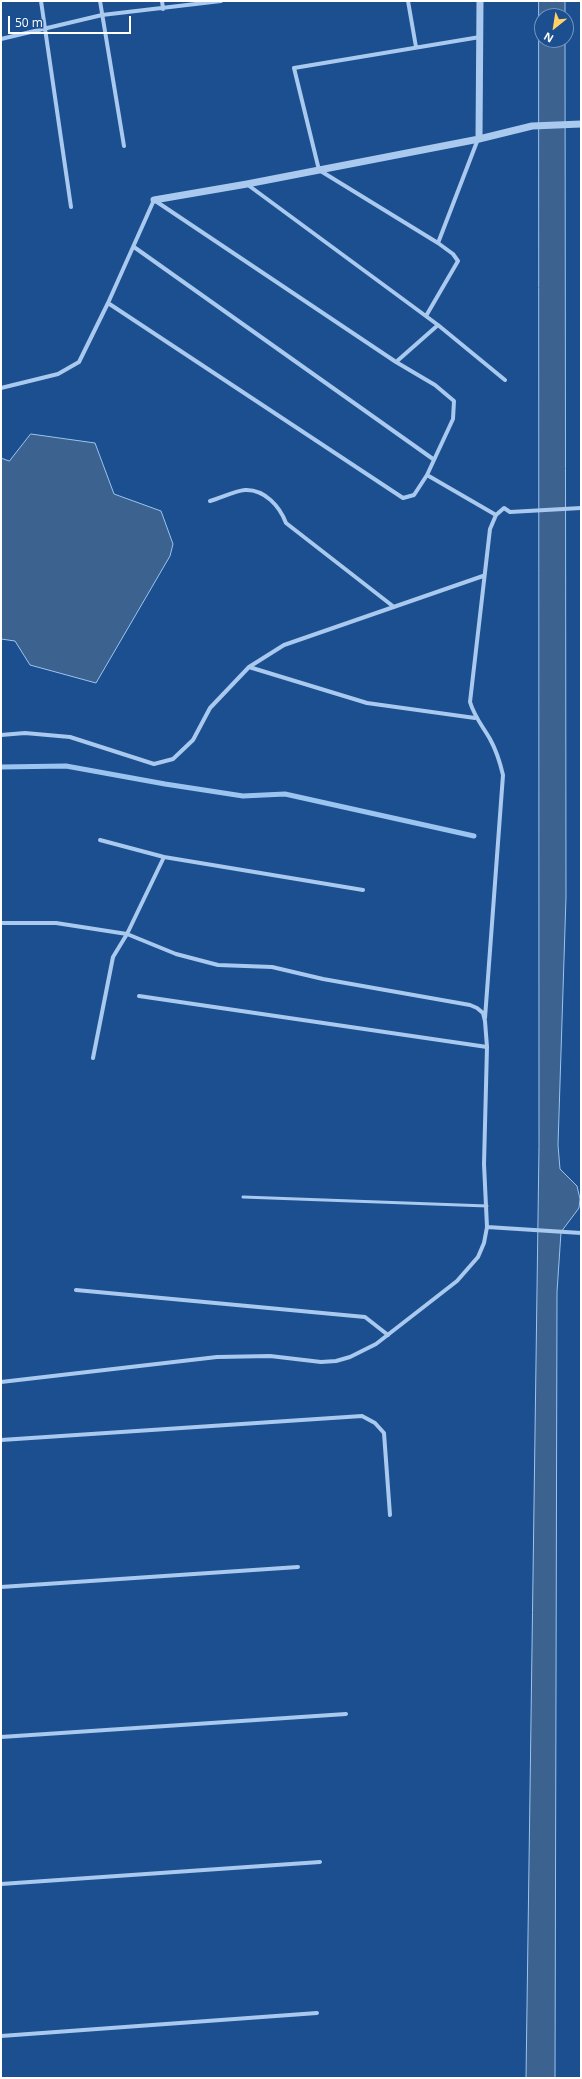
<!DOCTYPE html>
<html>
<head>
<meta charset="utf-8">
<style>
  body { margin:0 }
  #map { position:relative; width:582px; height:2079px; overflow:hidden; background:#1b4f8f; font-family:"Open Sans",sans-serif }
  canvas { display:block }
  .frame { position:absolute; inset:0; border:2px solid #fff; pointer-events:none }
  .north { position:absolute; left:534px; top:8px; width:40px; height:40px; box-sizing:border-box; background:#1b4f8f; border:1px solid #7695bc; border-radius:50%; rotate:210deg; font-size:11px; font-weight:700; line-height:16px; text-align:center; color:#fff }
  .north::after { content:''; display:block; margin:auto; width:14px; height:18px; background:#ffd166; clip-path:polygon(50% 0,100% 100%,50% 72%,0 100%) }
  .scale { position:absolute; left:8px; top:16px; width:123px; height:18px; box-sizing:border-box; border:2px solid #fff; border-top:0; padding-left:5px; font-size:12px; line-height:14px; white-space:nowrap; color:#fff; -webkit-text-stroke:3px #1b4f8f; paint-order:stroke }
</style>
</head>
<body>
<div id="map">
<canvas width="582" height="2079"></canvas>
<div class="frame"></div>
<div class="north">N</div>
<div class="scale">50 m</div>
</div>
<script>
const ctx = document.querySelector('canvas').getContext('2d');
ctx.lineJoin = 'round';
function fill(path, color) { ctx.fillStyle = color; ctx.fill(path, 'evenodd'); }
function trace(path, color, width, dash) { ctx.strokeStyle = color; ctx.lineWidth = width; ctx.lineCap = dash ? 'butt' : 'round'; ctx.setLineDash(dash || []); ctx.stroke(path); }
const water = new Path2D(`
  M539,1h26v15h-23v24h23l1,857 -8,248 2,24 17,17 3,13 -1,9 -18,24 -4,60 -2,786h-29l13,-931z
  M31,434l64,9 19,51 47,17 12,33 -3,12 -74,127 -66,-18 -15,-24 -14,-2v-181l8,3z`);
const stream = new Path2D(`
  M1,767l65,-1 99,18 78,12 42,-2 189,42`);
const service = new Path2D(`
  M243,1197l244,9`);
const minor = new Path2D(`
  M41,1l30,206
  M100,1l24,145
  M162,1l1,8
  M408,1l8,46
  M1,39l101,-24 119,-14
  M248,185l190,140 67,55
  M438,243l40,-104
  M134,247l299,212
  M426,316l32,-55 -5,-7 -15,-11 -119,-73 -25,-102 186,-31
  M396,362l42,-37
  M1,388l57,-14 21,-12 29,-59 46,-103 242,162 39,23 19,16 -1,18 -26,56 -13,20 -11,3 -295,-195
  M427,475l69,40
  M210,501c11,-3 24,-10 35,-11 20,-1 35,17 41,33l108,84
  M249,667l118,36 108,15
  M1,735l24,-2 45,4 84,27 19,-5 20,-19 17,-32 39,-41 35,-22 199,-69
  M100,840l64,17
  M1,923h55l71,11 49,20 42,11 54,2 51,12 147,26 7,3 6,5 2,8 2,26 -3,117 3,63 -3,16 -6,14 -21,24 -81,63 -26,13 -14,4 -15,1 -51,-6 -53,1 -216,25
  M139,996l348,51
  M485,1018l18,-243c-3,-13 -7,-25 -13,-36 -8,-14 -15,-21 -20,-37l20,-173 6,-14 8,-7 6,4 71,-4
  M93,1058l20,-101 14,-23 37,-77 199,33
  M487,1227l94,6
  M76,1290l289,27 23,18
  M1,1440l361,-24 13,7 9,10 6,82
  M1,1587l297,-20
  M1,1737l345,-23
  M1,1884l319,-22
  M1,2036l316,-23`);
const tertiary = new Path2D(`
  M479,139l1,-138
  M154,200l93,-16 232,-45 53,-13 49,-2`);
fill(water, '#3c6290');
trace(water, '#9cc4f0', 1);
trace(stream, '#9cc4f0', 5);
trace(service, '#a9c9ee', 3);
trace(minor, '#a9c9ee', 4);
trace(tertiary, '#a9c9ee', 7);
</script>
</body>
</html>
